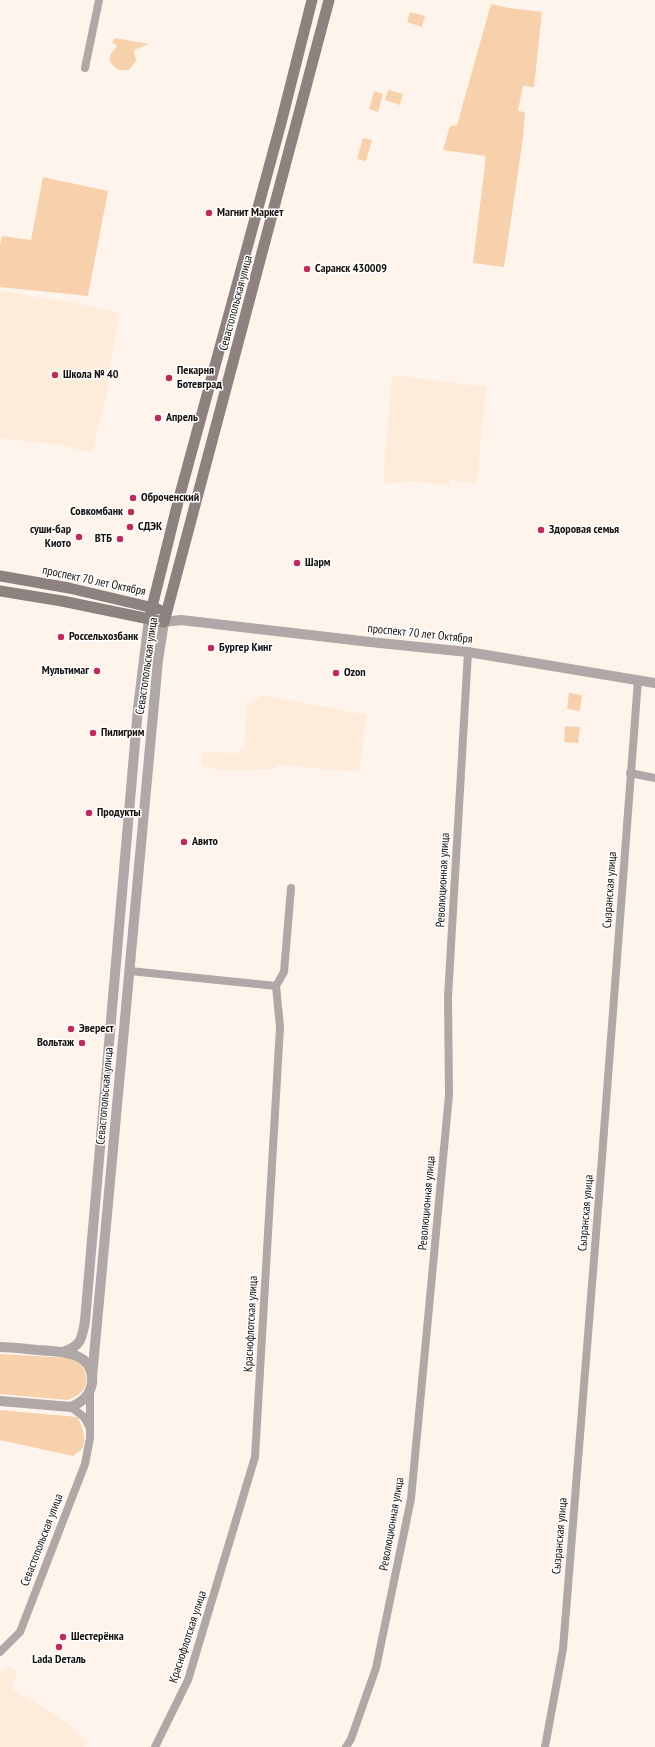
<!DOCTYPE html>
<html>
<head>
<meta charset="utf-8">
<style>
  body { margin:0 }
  canvas { display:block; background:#fff4eb }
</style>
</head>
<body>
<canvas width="655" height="1747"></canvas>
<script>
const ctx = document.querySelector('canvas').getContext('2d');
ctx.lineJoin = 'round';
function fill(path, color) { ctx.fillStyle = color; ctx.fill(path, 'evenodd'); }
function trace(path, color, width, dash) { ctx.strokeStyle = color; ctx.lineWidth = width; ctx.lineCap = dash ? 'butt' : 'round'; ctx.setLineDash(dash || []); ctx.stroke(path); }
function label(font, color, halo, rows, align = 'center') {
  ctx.font = font + ' "PT Sans Narrow",sans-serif'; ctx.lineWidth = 3; ctx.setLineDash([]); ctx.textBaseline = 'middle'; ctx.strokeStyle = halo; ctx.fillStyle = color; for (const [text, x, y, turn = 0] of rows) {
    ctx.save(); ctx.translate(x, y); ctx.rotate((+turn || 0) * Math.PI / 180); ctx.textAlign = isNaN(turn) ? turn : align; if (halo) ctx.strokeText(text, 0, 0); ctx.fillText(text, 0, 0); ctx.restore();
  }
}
const built = new Path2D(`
  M0,291l81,13 39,10 -11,54 1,14 -18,71 -31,-8 -61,-7z
  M392,375l94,12 -9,96 -27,-3 -1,5 -37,-4 -29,3z
  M263,695l104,20 -8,57 -79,-7 -8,4 -54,1 -16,-4v-14l36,1 6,-5 3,-44z
  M6,1665l12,7 -7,17 47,27 30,25 -4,6h-84v-72z`);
const green = new Path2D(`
  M491,4l18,4 33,4 -8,75 -11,-1 -5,24 7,3 -2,25 -19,129 -31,-4 13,-107 -43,-6 7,-24 7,-1z
  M410,12l15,4 -3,11 -15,-5z
  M115,38l34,6 -15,6 2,11 -7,9h-11l-8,-8v-7l7,-9 -5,-4z
  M388,90l15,4 -3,11 -15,-5z
  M374,91l9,3 -5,18 -9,-3z
  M363,138l9,2 -6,21 -9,-2z
  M43,177l65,14 -20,105 -88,-9v-41l2,-10 29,4z
  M569,693l13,2 -2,16 -13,-2z
  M565,726l15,1 -2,16 -14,-1z
  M0,1354l70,4 8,2c14,18 11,33 -11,40l-67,-6z
  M0,1410l77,7c5,6 11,26 4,33 -2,2 -6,4 -8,6l-73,-16z`);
const minor = new Path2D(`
  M85,68l14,-68
  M630,773l25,5
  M130,971l146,15
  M71,1407l13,10 5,9
  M0,1652l20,-20 65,-168 5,-26v-47
  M155,1747l33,-67 67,-223 25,-430 -4,-41 8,-14 7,-84
  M346,1747l5,-8 25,-71 35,-169 38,-404 -1,-98 20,-345
  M545,1747l18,-98 37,-465 38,-504`);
const tertiary = new Path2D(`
  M0,1347c12,0 25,2 37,3 22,1 58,1 55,33 -2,13 -10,19 -21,24l-71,-6
  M63,1352c18,-6 19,-13 22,-31l53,-613 11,-89
  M92,1377l66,-717 6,-38 17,-2 189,22 98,10 187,31`);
const secondary = new Path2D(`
  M0,576l69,12 89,21
  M0,591l62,10 102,21 165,-622
  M149,619l30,-121 102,-375 31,-123`);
const markers = [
  [209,213,4,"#bb2c5b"],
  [307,269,4,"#bb2c5b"],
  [55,375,4,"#bb2c5b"],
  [169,378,4,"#bb2c5b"],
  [158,418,4,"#bb2c5b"],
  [133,498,4,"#bb2c5b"],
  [131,512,4,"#bb2c5b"],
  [130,527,4,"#bb2c5b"],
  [541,530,4,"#bb2c5b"],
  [79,537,4,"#bb2c5b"],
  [120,539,4,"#bb2c5b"],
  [297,563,4,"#bb2c5b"],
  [61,637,4,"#bb2c5b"],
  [211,648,4,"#bb2c5b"],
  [97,671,4,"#bb2c5b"],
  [336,673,4,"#bb2c5b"],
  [93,733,4,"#bb2c5b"],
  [89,813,4,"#bb2c5b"],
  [184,842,4,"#bb2c5b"],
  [71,1029,4,"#bb2c5b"],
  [82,1043,4,"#bb2c5b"],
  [63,1637,4,"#bb2c5b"],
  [59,1647,4,"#bb2c5b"]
];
const poiNames = [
  ["Магнит Маркет",217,213],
  ["Саранск 430009",315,269],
  ["Пекарня",177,371],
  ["Ботевград",177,385],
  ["Школа № 40",63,375],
  ["Апрель",166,418],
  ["Оброченский",141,498],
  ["Совкомбанк",123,512,"right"],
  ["СДЭК",138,527],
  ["суши-бар",71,530,"right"],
  ["Киото",71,544,"right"],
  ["Здоровая семья",549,530],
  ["ВТБ",112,539,"right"],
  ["Шарм",305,563],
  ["Россельхозбанк",69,637],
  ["Бургер Кинг",219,648],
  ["Мультимаг",89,671,"right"],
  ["Ozon",344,673],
  ["Пилигрим",101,733],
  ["Продукты",97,813],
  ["Авито",192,842],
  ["Эверест",79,1029],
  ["Вольтаж",74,1043,"right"],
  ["Шестерёнка",71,1637],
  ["Lada Dеталь",59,1660,"center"]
];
const streetNames = [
  ["Севастопольская улица",236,303,-75],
  ["проспект 70 лет Октября",94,581,12],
  ["проспект 70 лет Октября",420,634,6],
  ["Севастопольская улица",147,666,-82],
  ["Революционная улица",443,880,-87],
  ["Сызранская улица",610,890,-86],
  ["Севастопольская улица",105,1096,-85],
  ["Революционная улица",427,1203,-85],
  ["Сызранская улица",586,1213,-85],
  ["Краснофлотская улица",251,1324,-87],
  ["Революционная улица",392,1524,-80],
  ["Сызранская улица",560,1536,-85],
  ["Севастопольская улица",42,1540,-69],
  ["Краснофлотская улица",188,1637,-72]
];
fill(built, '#feecda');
fill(green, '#f7d1ab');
trace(minor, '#b0a8a6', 8);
trace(tertiary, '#b0a8a6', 10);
trace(secondary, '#8e8280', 11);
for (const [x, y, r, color] of markers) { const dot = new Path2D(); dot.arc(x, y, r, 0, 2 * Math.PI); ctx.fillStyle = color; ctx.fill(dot); trace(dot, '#fff', 1.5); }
label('bold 12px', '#14100c', '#fff', poiNames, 'left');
label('12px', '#14100c', '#fff', streetNames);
</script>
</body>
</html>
